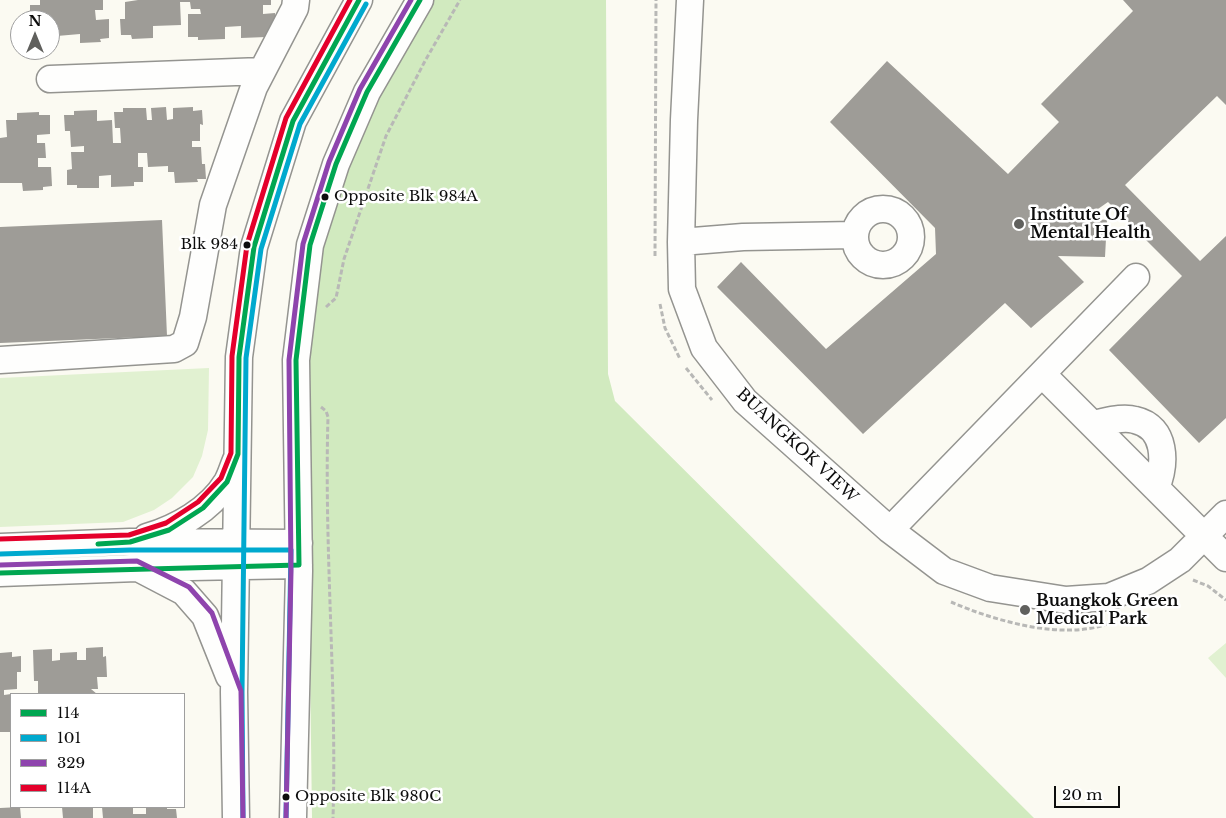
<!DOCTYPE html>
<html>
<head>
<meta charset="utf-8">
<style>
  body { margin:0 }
  #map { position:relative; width:1226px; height:818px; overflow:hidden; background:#fbfaf2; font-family:"Libre Baskerville",serif }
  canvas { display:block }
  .legend { position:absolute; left:10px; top:693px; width:175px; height:115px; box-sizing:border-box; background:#fff; border:1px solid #9e9e9e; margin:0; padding:6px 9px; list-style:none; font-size:15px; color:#0d0d0d }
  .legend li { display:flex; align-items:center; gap:10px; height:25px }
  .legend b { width:25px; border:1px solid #9e9e9e }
  .north { position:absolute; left:10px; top:10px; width:50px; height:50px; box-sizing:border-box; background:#fff; border:1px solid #9e9e9e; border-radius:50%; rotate:0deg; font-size:14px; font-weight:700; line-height:20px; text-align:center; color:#0d0d0d }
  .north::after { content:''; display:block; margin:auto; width:18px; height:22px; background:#60605d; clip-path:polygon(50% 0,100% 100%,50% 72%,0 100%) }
  .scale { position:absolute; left:1054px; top:786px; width:66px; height:22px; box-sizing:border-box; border:2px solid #0d0d0d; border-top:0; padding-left:6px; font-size:15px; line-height:18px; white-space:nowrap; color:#0d0d0d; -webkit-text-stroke:4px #fff; paint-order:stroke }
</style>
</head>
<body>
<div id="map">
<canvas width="1226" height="818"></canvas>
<ul class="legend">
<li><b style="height:6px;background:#00a651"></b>114</li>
<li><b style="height:6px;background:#00a9ce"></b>101</li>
<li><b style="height:6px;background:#8e44ad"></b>329</li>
<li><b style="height:6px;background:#e4002b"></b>114A</li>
</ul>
<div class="north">N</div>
<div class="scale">20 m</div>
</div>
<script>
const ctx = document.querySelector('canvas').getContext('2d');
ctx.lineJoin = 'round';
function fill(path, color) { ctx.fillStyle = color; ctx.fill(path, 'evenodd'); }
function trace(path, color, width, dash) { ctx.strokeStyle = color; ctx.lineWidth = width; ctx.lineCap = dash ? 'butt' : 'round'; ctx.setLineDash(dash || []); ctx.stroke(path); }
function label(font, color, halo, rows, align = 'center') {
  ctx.font = font + ' "Libre Baskerville",serif'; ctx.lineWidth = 5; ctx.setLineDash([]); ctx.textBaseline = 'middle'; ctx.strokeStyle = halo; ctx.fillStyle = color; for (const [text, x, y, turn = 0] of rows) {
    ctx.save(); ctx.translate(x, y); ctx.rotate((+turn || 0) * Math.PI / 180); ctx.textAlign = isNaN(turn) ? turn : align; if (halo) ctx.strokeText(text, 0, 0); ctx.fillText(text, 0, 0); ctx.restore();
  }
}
const green = new Path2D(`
  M209,368l-1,62 -6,26 -9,21 -21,21 -18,12 -31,12 -123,5v-149z
  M1226,643v35l-18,-20z`);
const forest = new Path2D(`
  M427,0h179l2,374 7,27 419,417h-722l-6,-456 14,-106 22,-91z`);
const building = new Path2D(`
  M40,0h63v10h-8l1,10 13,-1v19l-9,1 1,3 -21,1v-9l-23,2v6l-7,1v-23h-13v-6h-7v-9h10z
  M138,0h133v5h-8v9l12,-1v20l-9,1v3l-25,1v-12l-16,1v12l-27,1v-3h-10v-23h13l-1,-5h-9l-1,-7h-10l1,23 -28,1v12l-21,1 -1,-4h-10l-1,-16h5v-17z
  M1123,0h103v105l-9,-9 -92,89 75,76 26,-25v182l-27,25 -90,-93 73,-74 -74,-74 -23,16 22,2 -2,37 -47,-1 26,26 -53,46 -26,-25 -142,131 -146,-147 24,-25 85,87 110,-95 -1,-26 -105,-106 57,-61 121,113 51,-52 -18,-18 92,-93z
  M166,107l1,13 6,-1v-11l20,-1v4l9,-1 1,15 -3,-1v17h-8v6h9l1,17h3l1,15h-9l1,3 -23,1 -1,-11h-6v-6l-20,1 -1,-14h-9v14h5v15h-9v4l-23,1v-12l-12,1v12h-22v-3h-10v-15l5,-1 -1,-17h13v-6l-13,1 -1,-16h-5l-1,-16h10v-4l23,-1v11l15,-1 1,23h8l-1,-15h-5l-1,-16h9v-4h23l1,12h5l-1,-12z
  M39,112v3h11v19l-13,1v8h8l1,15h-8v9h13l1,19 -9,1v3l-20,1 -1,-8h-22v-45l7,-1 -1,-17h11v-7z
  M162,220l5,116 -167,7v-116z
  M103,647v10l3,-1 1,21h-10l1,12h-7l6,5h-59v-13h-4l-1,-31 19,-1v12l8,-1v-7l17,-1v8h9v-12z
  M12,652v5l9,-1v16h-4v17l-13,1v5l7,-1v38h-11v-79z
  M20,807l1,11h-21v-10z
  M62,807h31v11h-30z
  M102,807h31v7h13v-7h21v2h9l1,9h-74z`);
const path = new Path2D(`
  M655,256l1,-256
  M660,304l5,24 15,31
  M326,307l10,-9 8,-39 42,-123 39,-75 35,-61
  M686,368l26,32
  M321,407l5,4 2,6c-4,134 9,268 5,401
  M1193,580l15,6 18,14
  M951,602c44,19 115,40 161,20`);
const minor = new Path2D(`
  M690,0l-6,120 -3,122 1,47 22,59 41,53 145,129 54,41 46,17 76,12 43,-3 39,-16 32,-21 46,-46
  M50,79l212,-8
  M855 237a28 28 0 1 1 56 0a28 28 0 1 1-56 0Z
  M681,242l62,-5 111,-2
  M0,360l174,-11 11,-6 8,-26 20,-112 41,-118 41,-79 1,-8
  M1042,374l184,184
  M1092,424c13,-2 30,-8 43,-4 32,7 31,44 21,68
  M890,530l246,-253
  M147,537c30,-9 63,-27 80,-55 4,-7 6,-15 9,-22
  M0,547l130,-5 169,1
  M140,569l44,23 21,24 24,60
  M0,573l137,-5 162,-3
  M236,818l-2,-126 5,-335 15,-110 39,-126 66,-121
  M293,818l6,-247 -3,-211 14,-115 26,-81 31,-72 53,-92`);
const bus1 = new Path2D(`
  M98,544l32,-2 39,-12 34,-22 24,-26 11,-28 1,-97 15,-110 39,-126 66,-121
  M0,573l299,-8 -3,-205 14,-115 26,-81 31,-72 53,-92`);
const bus2 = new Path2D(`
  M0,554l130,-4h161l-5,268
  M243,818l-1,-126 4,-334 15,-109 39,-125 66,-120`);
const bus3 = new Path2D(`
  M0,565l137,-4 52,26 23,26 29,78 2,127
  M286,818l5,-247 -2,-211 14,-116 26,-82 31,-73 51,-89`);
const bus4 = new Path2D(`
  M0,539l129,-4 37,-12 32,-21 23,-24 10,-25 1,-97 15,-111 39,-127 64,-118`);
const markers = [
  [325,197,4.5,"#0d0d0d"],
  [1019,224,6,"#60605d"],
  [247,245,4.5,"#0d0d0d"],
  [1025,610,6,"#60605d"],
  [286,797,4.5,"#0d0d0d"]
];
const busNames = [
  ["Opposite Blk 984A",334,197],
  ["Blk 984",238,245,"right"],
  ["Opposite Blk 980C",295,797]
];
const poiNames = [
  ["Institute Of",1030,215],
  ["Mental Health",1030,233],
  ["Buangkok Green",1036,601],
  ["Medical Park",1036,619]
];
const streetNames = [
  ["BUANGKOK VIEW",797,446,43]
];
fill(green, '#e1f1d1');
fill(forest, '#d1eabf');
fill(building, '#9e9c97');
trace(minor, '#949490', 29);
trace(path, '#b8b8b6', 3, [5, 2.5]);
trace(minor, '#fefefd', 26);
trace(bus1, '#00a651', 5);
trace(bus2, '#00a9ce', 5);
trace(bus3, '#8e44ad', 5);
trace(bus4, '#e4002b', 5);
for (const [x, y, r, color] of markers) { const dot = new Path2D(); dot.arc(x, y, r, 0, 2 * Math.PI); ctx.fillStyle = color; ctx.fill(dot); trace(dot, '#fff', 2); }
label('15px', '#0d0d0d', '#fff', busNames, 'left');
label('bold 16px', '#0d0d0d', '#fff', poiNames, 'left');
label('16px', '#0d0d0d', '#fff', streetNames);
</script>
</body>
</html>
